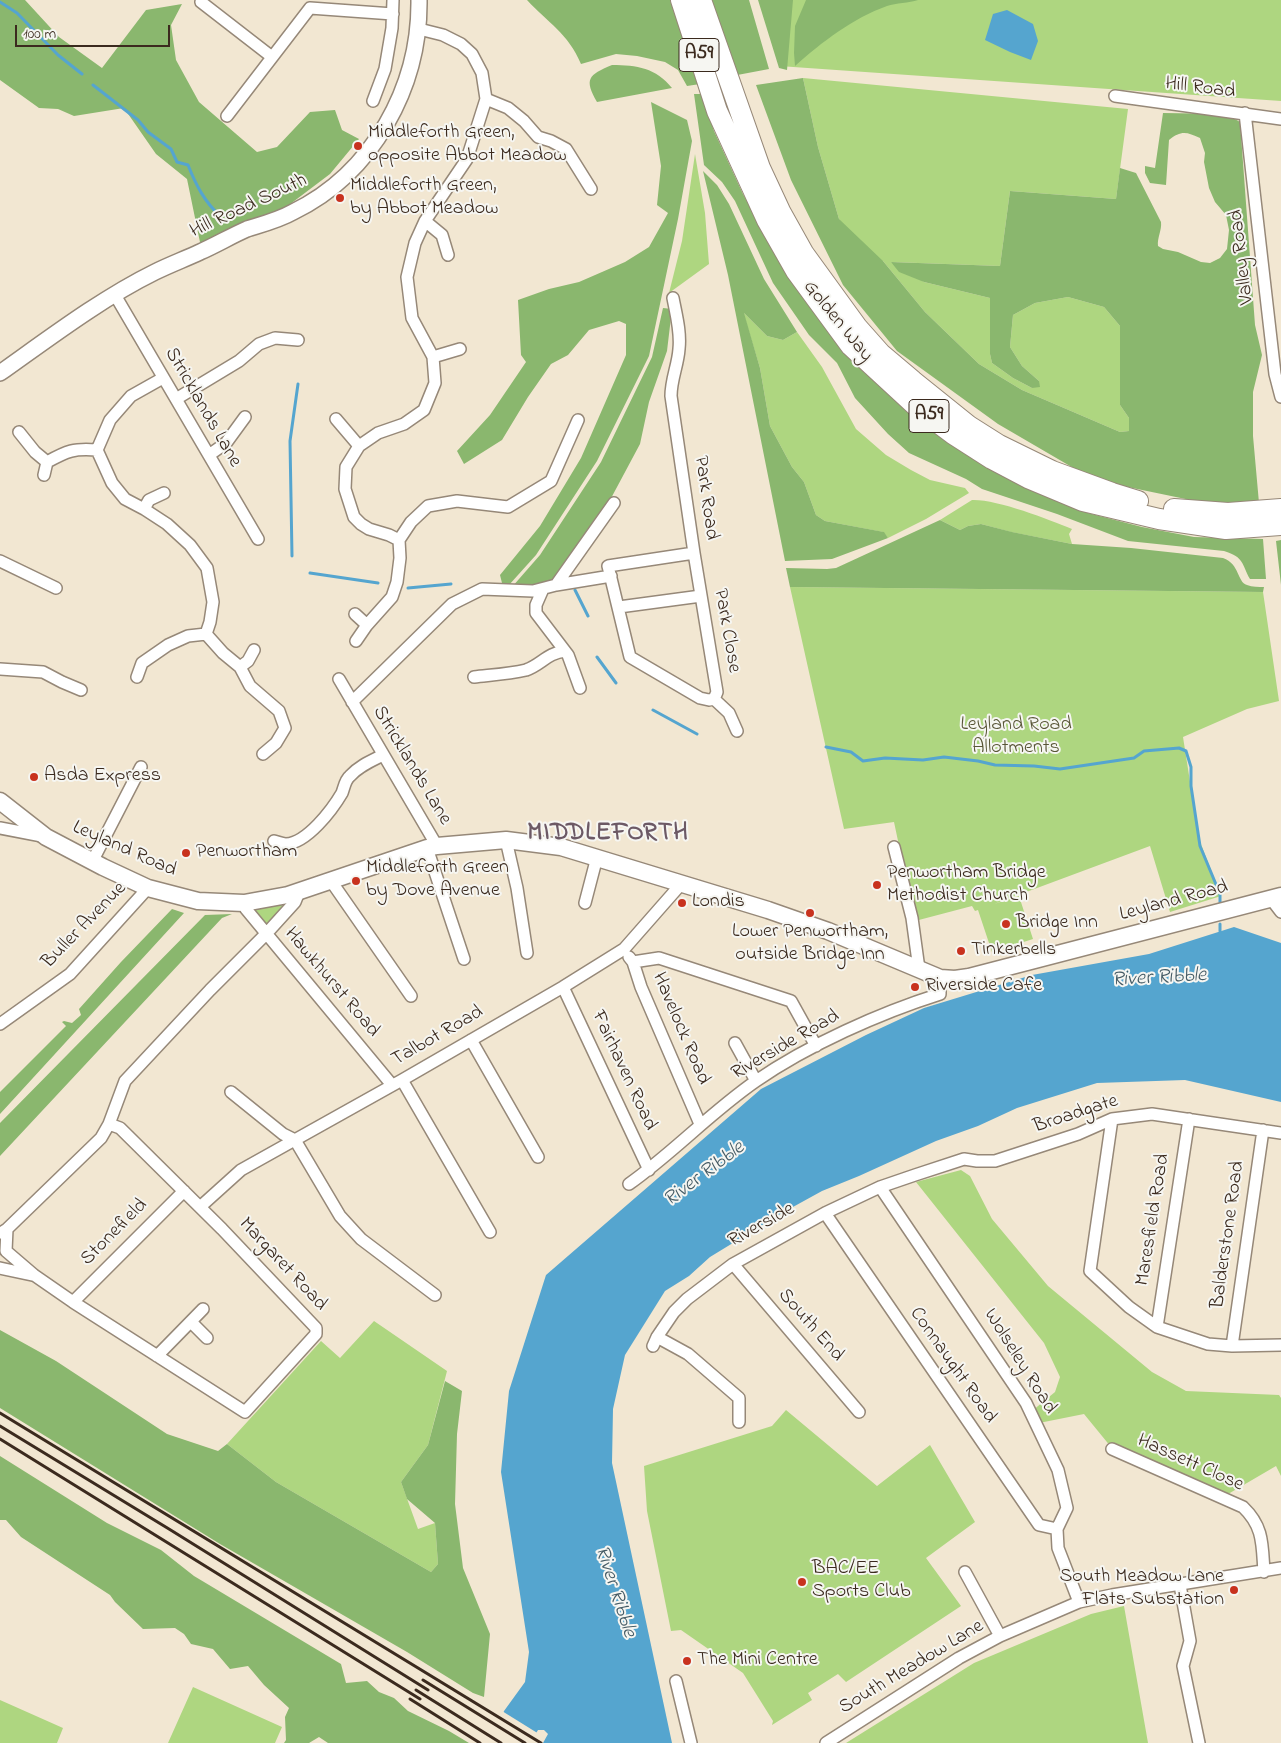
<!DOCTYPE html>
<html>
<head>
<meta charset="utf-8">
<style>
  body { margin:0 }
  #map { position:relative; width:1281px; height:1743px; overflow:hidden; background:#f2e7d2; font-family:"Indie Flower",sans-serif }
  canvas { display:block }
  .scale { position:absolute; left:15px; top:25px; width:155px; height:22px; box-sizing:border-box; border:2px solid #3b2a1e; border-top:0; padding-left:6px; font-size:15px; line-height:18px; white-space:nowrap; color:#3b2a1e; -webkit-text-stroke:4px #f6f6f2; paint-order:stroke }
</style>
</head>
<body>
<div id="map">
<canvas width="1281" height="1743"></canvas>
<div class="scale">100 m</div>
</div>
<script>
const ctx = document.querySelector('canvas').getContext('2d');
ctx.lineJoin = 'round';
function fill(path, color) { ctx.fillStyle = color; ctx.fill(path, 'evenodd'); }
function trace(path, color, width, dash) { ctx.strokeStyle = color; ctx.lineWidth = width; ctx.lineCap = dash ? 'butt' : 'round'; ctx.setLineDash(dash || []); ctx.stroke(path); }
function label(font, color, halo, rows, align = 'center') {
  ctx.font = font + ' "Indie Flower",sans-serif'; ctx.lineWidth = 4; ctx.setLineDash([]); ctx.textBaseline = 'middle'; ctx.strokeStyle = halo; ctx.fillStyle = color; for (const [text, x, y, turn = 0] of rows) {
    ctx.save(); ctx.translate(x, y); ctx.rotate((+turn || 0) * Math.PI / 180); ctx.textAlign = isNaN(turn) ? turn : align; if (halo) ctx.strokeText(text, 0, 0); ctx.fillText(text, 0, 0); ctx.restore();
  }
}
const green = new Path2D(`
  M763,0h518v101l-502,-35z
  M803,78l325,31 -12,90 -106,-8 -10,75 -109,-4 33,20 66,16v56l2,9 21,15 19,10 7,-7 -17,-15 -12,-19 3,-32 22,-12 33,-6 36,10 16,19v79l9,13v13l-9,1 -98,-42 -43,-26 -54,-52 -42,-51 -34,-1 -10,-41 -21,-72z
  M695,154l10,59 4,51 -40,29 13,-52z
  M743,312l24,24 16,4 14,-8 25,35 34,62 30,26 25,15 19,10 35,8 4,5 -43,26 -38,19 -5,-6 -58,-11 -9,-6 -12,-33 -12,-15 -22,-41 -10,-58z
  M972,500c24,-1 76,19 100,29l-3,5 3,10 -61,-12 -30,-8 -13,2 -8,4 -20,-10z
  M790,587l473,5 16,109 -32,8 -64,28 16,102 22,57 -51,16 -20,-66 -156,58 25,-8 14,43 -41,13 -14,-42 -3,1 -3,-5 -57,15 -21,-99 -50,7z
  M279,905h3l2,2 -15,17c-7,-2 -14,-9 -16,-15z
  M961,1170l9,6 22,43 56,67 104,86 34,19 93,4 2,3v78l-5,-10 -53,31 -112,-50 -27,-33 -45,9 -7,-12 23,-19 5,-15 -16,-34 -128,-161z
  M374,1321l73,50 -19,74 -27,37 17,47 17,-6 3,41 -7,8 -155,-90 -49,-38 94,-103 19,17z
  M786,1410l91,76 53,-41 45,77 -49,36 35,48 -115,76 -8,-8 -30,19 4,7 -40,25 1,-4 -30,-48 -62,-43 -10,1 -24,-120 -3,-45 128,-40z
  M1124,1606l24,137h-302l128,-80 117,-49z
  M193,1687l89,40 -7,16h-107z
  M0,1700l63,28 -6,15h-57z`);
const forest = new Path2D(`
  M0,0h25l34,37 43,31 44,-58 36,-6 -11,21 5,35 23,42 58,50 20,-5 33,-35 25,-2 7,20 17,9 -29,35 -49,37 -80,36 -14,-68 -31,-25 -32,-46 -50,8 -16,-7 -19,-1 -39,-28z
  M527,0h143l30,84 -13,2 -9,-16 -13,-8 -28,-6 -21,-2 -35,10c-13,-31 -33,-41 -54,-64z
  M709,0h40l20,69 -37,7z
  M758,0h35l-6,70 -8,-2z
  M806,0h112c-9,3 -22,3 -31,6 -34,12 -65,36 -92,60l-1,-13 1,-27z
  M612,65c25,0 44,3 60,23l-75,14c-13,-23 -9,-27 15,-37z
  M803,78l15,69 21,72 44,42 42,51 54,52 43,26 98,42 9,-1v-13l-9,-13v-79l-16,-19 -36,-10 -33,6 -22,12 -3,32 12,19 17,15 1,6 -8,1 -19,-10 -21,-15 -2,-9v-56l-66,-16 -25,-10 -8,-10 109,4 10,-75 106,8 4,-31 16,5 25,49c1,8 -4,16 -3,24l5,3 15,3 23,10 9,1 10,-5 7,-9 2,-19 -3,-15 -11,-13 -6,-14 -5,-26 1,-9 -5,-15c-13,-6 -19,-8 -31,2l-3,45 -16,-2 -5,-10v-7l10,2 8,-55 63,1 14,8 15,203 7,30 -9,37v44l6,67 -59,-1 -106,-22 -96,-56 -101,-73 -54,-66 -52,-105 -35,-95z
  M694,94h8l12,37 29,63 36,66 179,189 66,38 64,26 54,14 52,10 69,2 3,40h-16c-9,-16 -5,-21 -26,-28l-96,-10 -71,-27 -75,-25 -16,-10 -57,-26 -21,-19 -33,-36 -18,-35 -28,-28 -36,-52 -38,-82 -13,-19 -18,-17z
  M651,102l36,18 5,21 -14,78 -29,137 -52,105 -61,94 -27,30 -7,-2 -2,-8 40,-49 41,-68 45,-103v-31l-7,-3 -30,9 -21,25 -17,9 -23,33 -26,43 -38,24 -7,-13 33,-36 36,-53 -5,-7 -3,-55 31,-11 30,-7 46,-20 24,-15 19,-34 -11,-8 4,-39z
  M703,171l14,14 12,19 35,75 33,53 -14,8 -16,-4 -23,-23 16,55 10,58 22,41 12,15 12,33 9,6 59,11 4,6 -56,21 -47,2 -57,-286z
  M663,308l9,1 -5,42 -18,51 -9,42 -31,58 -56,81 -41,4 28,-32 61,-93 51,-105z
  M940,520l20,10 8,-4 13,-2 31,8 60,12 59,4 92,10c17,6 14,24 24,27 5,2 12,2 17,2l-1,5 -473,-5 -4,-19 41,1 9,-1z
  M1281,540v45l-5,-44z
  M172,909l12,4 -184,201v-22l66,-66 -4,-4 2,-1 8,2 9,-8 -2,-6 42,-47z
  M232,914l-10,4 -222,238v-33l205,-208z
  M0,1330l56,31 111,73 51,17 9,-7 49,38 155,90 7,-8 -3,-41 -28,-24 -6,-17 27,-37 17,-64 17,10 -5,43 -2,70 8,64 27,66 -6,63 -11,-4 -66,-41 -187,-108 -220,-136z
  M0,1456l107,67 54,27 33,26 147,88 5,19 21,-2 12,11 15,6 14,13 41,20 20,12h-141l-9,-6 -10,6h-25l2,-3 -1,-23 4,-9 -25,-23 -16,-19 -18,3 -17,-20 -22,-5 -7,-10 -9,-6 -32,1 -28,-27 -5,-7 -89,-58 -15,-17h-6z`);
const water = new Path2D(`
  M1007,10l26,14 5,17 -7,19 -21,-8 -25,-12 8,-26z
  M1234,927l47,16v159l-96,-22 -88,3 -80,25 -39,18 -42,15 -77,35 -37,15 -40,22 -72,44 -21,19 -24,15 -40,64 -12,54 -1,54 60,280h-129l5,-9 -4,-4h-6l-8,13h-40l14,-32 21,-29 4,-30 -28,-180 8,-81 37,-116 215,-186 105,-54 58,-27 108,-33 117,-21z`);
const pier = new Path2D(`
  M502,1711l37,23 -6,9h-45z`);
const stream = new Path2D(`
  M0,2l17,11 41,42 24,19
  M93,85l45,35 10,12 23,17 6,13 11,3c8,20 16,36 32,51
  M292,556l-2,-115 8,-57
  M310,573l68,10
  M408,588l43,-4
  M575,590l13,26
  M597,657l19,26
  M653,710l44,24
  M826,747l25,5 12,9 22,-3 38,2 21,-3 34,4 17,4 39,1 26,3 74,-11 10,-7 35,-3 7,3 5,16v19l9,60 20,48v8
  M1220,924v7`);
const minor = new Path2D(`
  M201,2l71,55
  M310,8l83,6
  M1115,96l166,23
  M486,99l22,9 16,13 14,16 13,4 15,8 25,40
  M373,101l12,-32 7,-41 1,-28
  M1245,113l30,261 6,23
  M227,116l83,-108
  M425,221l17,14 6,20
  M115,295l143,244
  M673,298c3,16 8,34 6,51 -1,16 -8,30 -8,47l23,157 23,139 -3,7 -5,1 -9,-2 -70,-41 -22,-91 86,-13
  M433,357l27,-8
  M163,378l-32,18 -21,24 -13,30 15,33 13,16 19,10 23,15 23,21 17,23 6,34 -3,20 -4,12 17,19 17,14 10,19 29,25 6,17 -9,15 -13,11
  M176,399l63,-38 20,-17 16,-6 23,2
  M336,419l23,27
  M19,432l16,20 12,10
  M209,455l17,-12 19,-26
  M44,475l3,-13c20,-11 27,-14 50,-12
  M144,509l5,-9 15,-7
  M399,540l12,-18 17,-16 29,-5 51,6 43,-26 27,-61
  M0,561l56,27
  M556,585l58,-82
  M543,589l-7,16v8l32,42 12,33
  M619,607l82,-11
  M355,614l12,11
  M356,641l11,-16 25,-28 5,-15 3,-24 -1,-18 -10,-5 -20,-6 -8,-5 -7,-7 -9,-28 1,-22 13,-21 19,-13 26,-9 20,-14 11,-27 -2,-26 -21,-39 -5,-41 8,-34 10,-22 42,-62 19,-60 -4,-26 -10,-19 -11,-10 -18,-9 -24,-6
  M240,667l8,-6 6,-11
  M0,669l43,3 19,10 19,8
  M137,677l5,-14 26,-18 20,-9 18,-2
  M474,677c17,-2 35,-3 52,-7 15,-5 21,-17 39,-19
  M339,679l98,167
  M714,699l15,14 8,18
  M352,702l100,-98 30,-15 51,2 23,-6 55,-9
  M0,828l42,8
  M506,840l11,48 10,65
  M274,841c4,1 8,3 12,3 21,-1 46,-34 56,-51 2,-5 3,-13 8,-17 9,-10 21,-15 33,-21
  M894,847l18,71 7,51
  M427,848l37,111
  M92,862l49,-95
  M331,881l80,115
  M1271,899l10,13
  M244,903l2,6 146,176
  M585,903l12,-46
  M629,957l4,5 8,25 59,137
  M633,962l26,-4 132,43 25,45
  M563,987l86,183
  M0,1024l70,-50 78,-86
  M471,1040l67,117
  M735,1043l21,38
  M402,1080l88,152
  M231,1092l52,42 12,6 45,76 21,23 74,56
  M1112,1119l-22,152 39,36 28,20 51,17 24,2 49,-1
  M629,1184c44,-31 82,-72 127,-103 52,-36 124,-68 184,-87v-16
  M880,1187l146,216 32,67 9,38 -10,21 1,19 21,54
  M200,1207l41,-37 161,-90 161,-93 61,-38 58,-66
  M825,1213l214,312 18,4
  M7,1229l-1,22 28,24 39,27 172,110 71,-78v-6l-94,-99 -102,-101 -11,-4
  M1,1233l6,-4 94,-91 8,-14 16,-43 85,-91 56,-56 29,-32 4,-10
  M733,1264l126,148
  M0,1268l32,7
  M73,1302l111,-111
  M191,1322l16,16
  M1157,1327l32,-208
  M657,1337l31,17 51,44v24
  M653,1346l4,-9 17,-25 13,-13 46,-35 92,-51 55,-26 35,-12 49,-16 13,2h18l83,-27 34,-15 40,-5 129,19
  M1232,1346l31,-216
  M157,1356l46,-47
  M1112,1449l131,58c21,20 19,38 21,65
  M965,1572l35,64
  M1180,1585l10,56 -7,25 16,77
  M676,1681l15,62
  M826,1743l133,-85 41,-22 79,-34 33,-7 169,-27`);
const tertiary = new Path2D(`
  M0,373c48,-34 102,-75 155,-101 14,-7 30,-13 45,-20 16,-7 31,-16 47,-23 16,-5 32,-9 46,-17 80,-39 127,-125 126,-212`);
const secondary = new Path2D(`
  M0,801l46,36 57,30 45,21 50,13 46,2 44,-8 139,-47 10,-2 69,-6 55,7 207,63 60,21 112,47 15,1 14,-2 312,-81`);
const trunk = new Path2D(`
  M681,0l36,111 50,109 29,51 55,75 66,61 36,27 39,25 36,19 55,23 76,18 67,10 55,-4
  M701,0l59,168 20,43 24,43 53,73 24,27 32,27 56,45 30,19 53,26 60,22 26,8
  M1174,509l54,4 53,-4`);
const rail = new Path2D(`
  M0,1413l541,330
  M0,1426l169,103 259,161
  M0,1439l420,260
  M423,1680l102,63
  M416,1690l85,53
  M410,1699l70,44`);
const markers = [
  [358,146,5,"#c8321e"],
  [340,198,5,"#c8321e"],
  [34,777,5,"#c8321e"],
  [186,853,5,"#c8321e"],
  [356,881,5,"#c8321e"],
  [877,885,5,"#c8321e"],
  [682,903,5,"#c8321e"],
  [810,913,5,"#c8321e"],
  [1006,924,5,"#c8321e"],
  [961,951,5,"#c8321e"],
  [915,987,5,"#c8321e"],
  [802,1582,5,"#c8321e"],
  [1234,1590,5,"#c8321e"],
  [687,1661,5,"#c8321e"]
];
const shields = [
  [699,55,40],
  [929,416,40]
];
const shieldNames = [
  ["A59",699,55],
  ["A59",929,416]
];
const streetNames = [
  ["Hill Road",1200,89,7],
  ["Hill Road South",249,207,-25],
  ["Valley Road",1243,257,-97],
  ["Golden Way",837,322,51],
  ["Stricklands Lane",202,408,60],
  ["Park Road",705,498,82],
  ["Park Close",726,631,80],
  ["Stricklands Lane",411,766,59],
  ["Leyland Road",124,850,24],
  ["Leyland Road",1174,902,-15],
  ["Buller Avenue",85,926,-46],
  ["Hawkhurst Road",331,983,50],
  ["Havelock Road",680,1029,67],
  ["Talbot Road",438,1037,-30],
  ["Riverside Road",786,1046,-30],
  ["Fairhaven Road",623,1071,65],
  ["Broadgate",1076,1115,-18],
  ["Maresfield Road",1154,1220,-81],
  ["Riverside",762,1226,-29],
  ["Stonefield",115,1233,-45],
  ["Balderstone Road",1229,1235,-82],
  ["Margaret Road",282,1265,47],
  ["South End",810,1326,49],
  ["Wolseley Road",1019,1362,58],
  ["Connaught Road",952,1366,55],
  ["Hassett Close",1190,1464,24],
  ["South Meadow Lane",912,1668,-31]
];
const poiNames = [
  ["Middleforth Green,",368,134],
  ["opposite Abbot Meadow",368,157],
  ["Middleforth Green,",350,187],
  ["by Abbot Meadow",350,210],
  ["Asda Express",44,777],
  ["Penwortham",196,853],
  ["Middleforth Green",366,869],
  ["by Dove Avenue",366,892],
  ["Penwortham Bridge",887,874],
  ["Methodist Church",887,897],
  ["Londis",692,903],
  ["Bridge Inn",1016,924],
  ["Lower Penwortham,",810,933,"center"],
  ["outside Bridge Inn",810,956,"center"],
  ["Tinkerbells",971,951],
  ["Riverside Cafe",925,987],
  ["BAC/EE",812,1570],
  ["Sports Club",812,1593],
  ["South Meadow Lane",1224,1578,"right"],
  ["Flats Substation",1224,1601,"right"],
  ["The Mini Centre",697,1661]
];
const parkNames = [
  ["Leyland Road",1016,726],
  ["Allotments",1016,749]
];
const waterNames = [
  ["River Ribble",1159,979,-3],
  ["River Ribble",705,1175,-37],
  ["River Ribble",614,1592,72]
];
const districtNames = [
  ["MIDDLEFORTH",608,835]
];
fill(green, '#aed680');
fill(forest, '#8ab76e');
fill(water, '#55a5cf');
fill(pier, '#f2e7d2');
trace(stream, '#55a5cf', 3);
trace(minor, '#968878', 14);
trace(tertiary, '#968878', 18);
trace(secondary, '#968878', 19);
trace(trunk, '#968878', 22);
trace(minor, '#fff', 11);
trace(tertiary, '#fff', 15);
trace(secondary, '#fff', 16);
trace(trunk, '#fff', 20);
trace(rail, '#3b2a1e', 3);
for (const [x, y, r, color] of markers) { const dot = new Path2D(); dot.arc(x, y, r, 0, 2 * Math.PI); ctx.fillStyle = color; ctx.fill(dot); trace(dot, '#f6f6f2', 2); }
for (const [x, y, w] of shields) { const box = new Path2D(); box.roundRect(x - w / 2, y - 16.5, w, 33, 4); ctx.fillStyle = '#f6f6f2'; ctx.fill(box); trace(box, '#3b2a1e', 1); }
label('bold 19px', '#3b2a1e', null, shieldNames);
label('20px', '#3b2a1e', '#f6f6f2', streetNames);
label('20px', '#3b2a1e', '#f6f6f2', poiNames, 'left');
label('20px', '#585536', '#f6f6f2', parkNames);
label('italic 21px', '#455b65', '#f6f6f2', waterNames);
ctx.letterSpacing = '1px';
label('bold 25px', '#6c5965', '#f6f6f2', districtNames);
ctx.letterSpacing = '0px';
</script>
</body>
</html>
